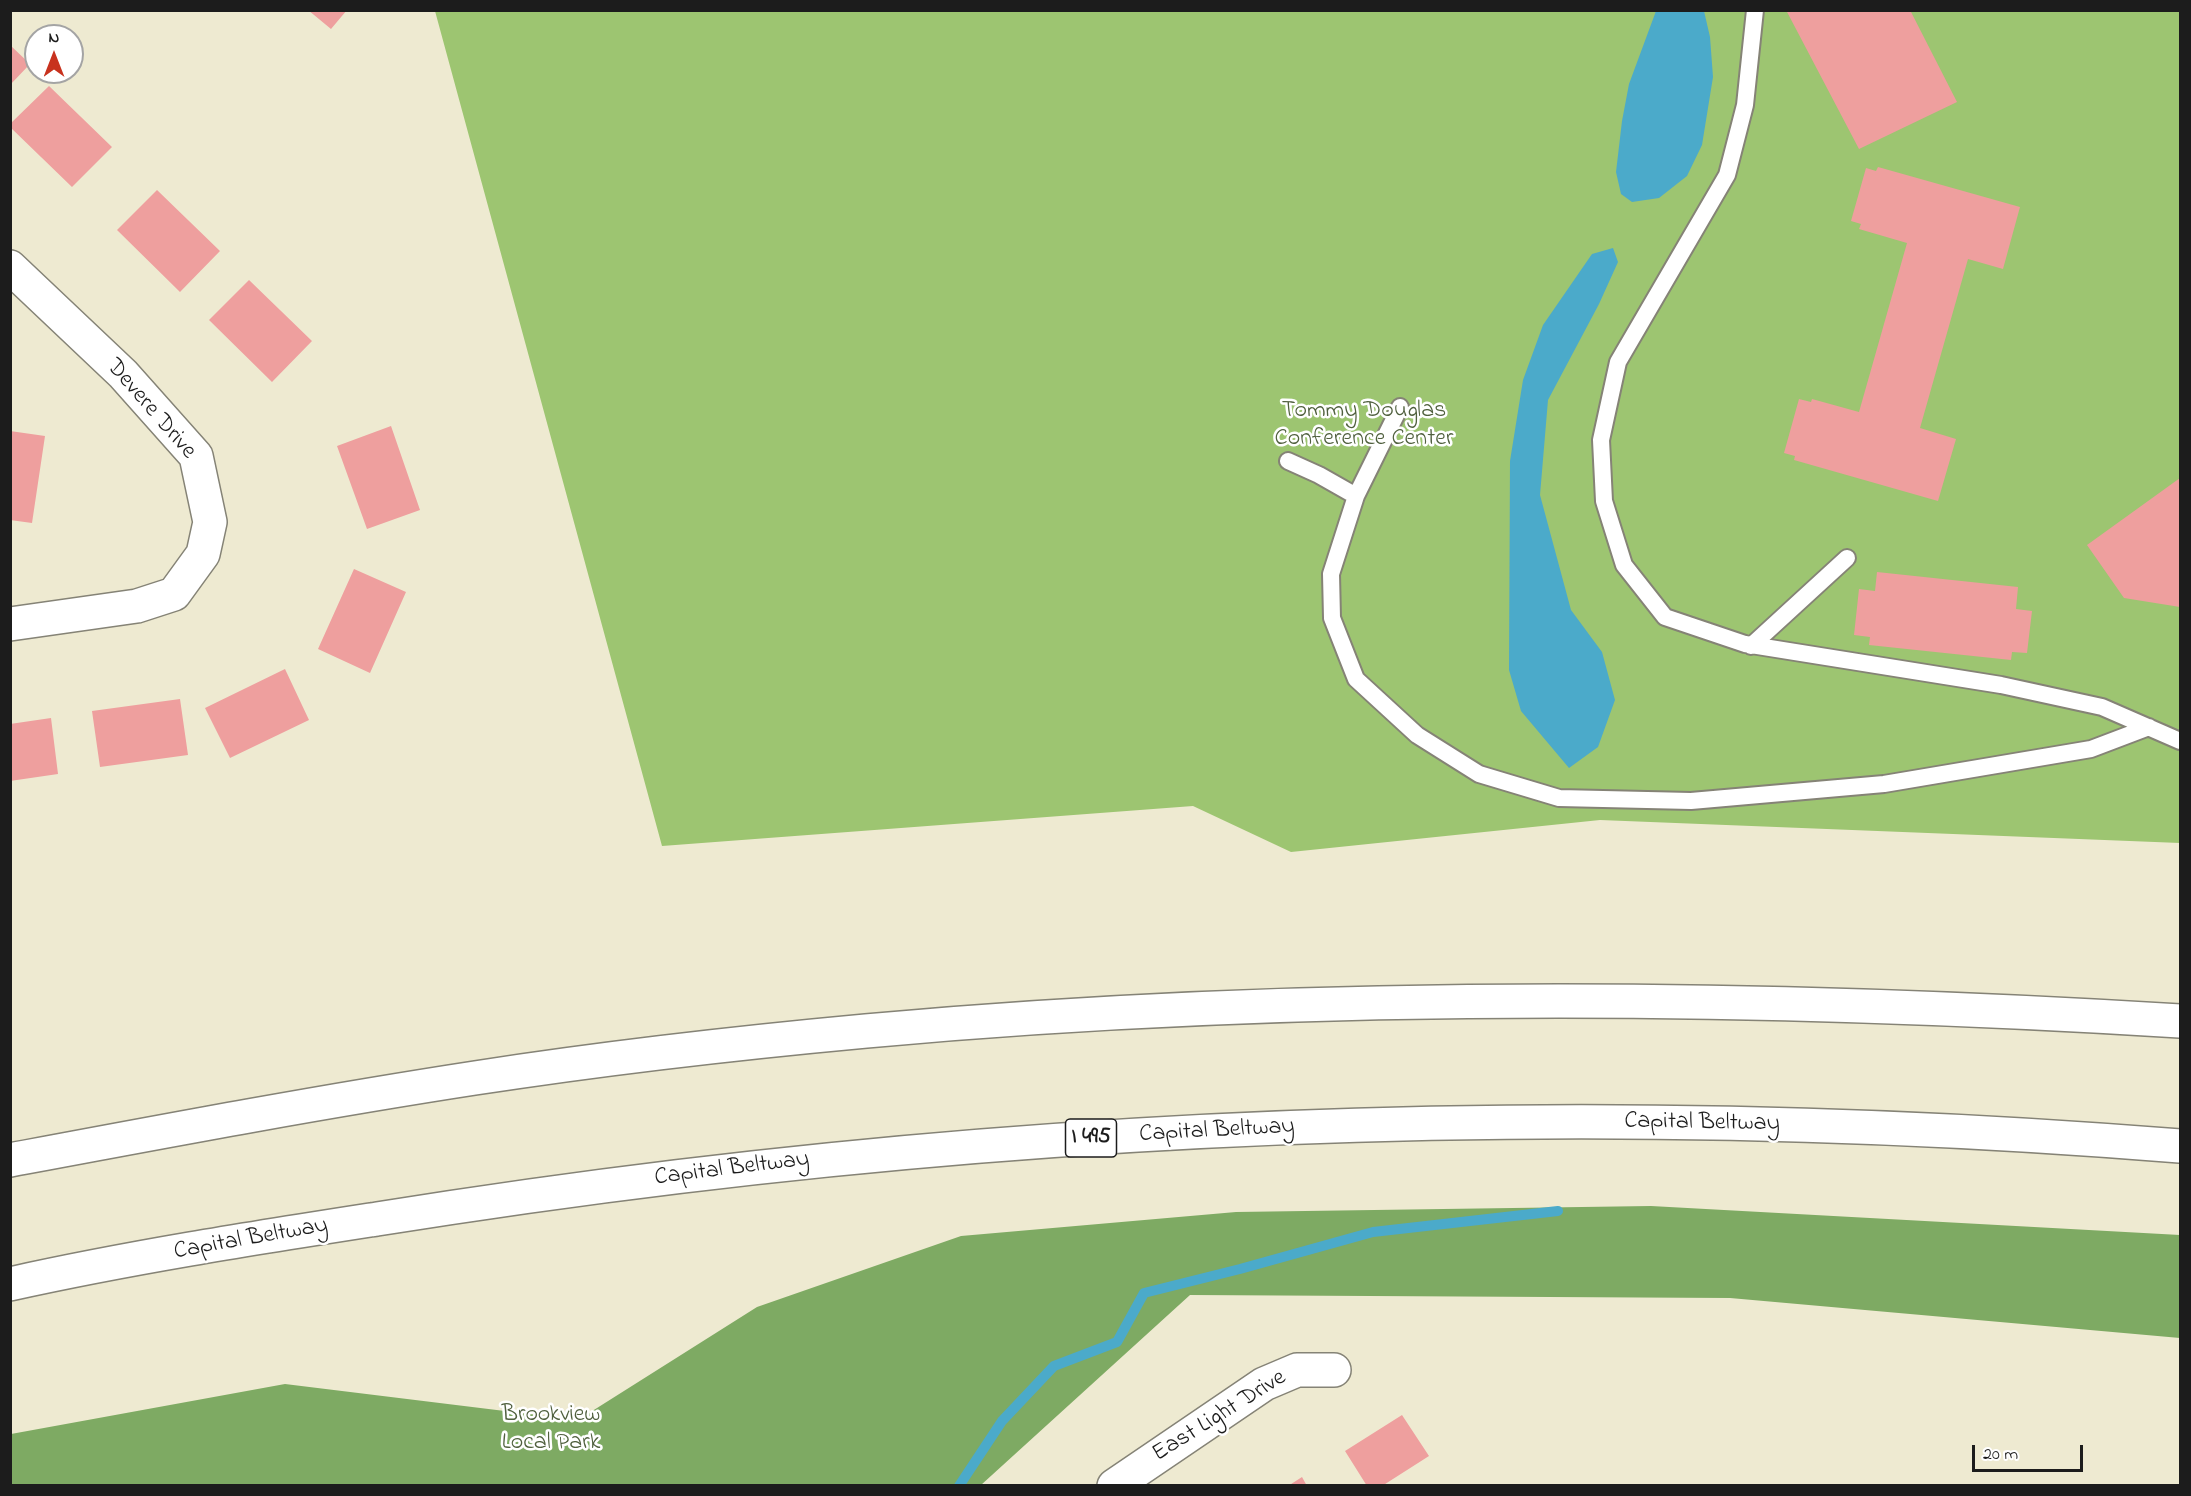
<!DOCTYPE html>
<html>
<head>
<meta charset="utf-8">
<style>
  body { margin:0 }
  #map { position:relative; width:2191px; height:1496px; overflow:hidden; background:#eeead1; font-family:"Indie Flower",sans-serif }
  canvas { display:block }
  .frame { position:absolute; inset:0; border:12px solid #1c1c1c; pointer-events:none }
  .north { position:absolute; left:24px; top:24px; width:60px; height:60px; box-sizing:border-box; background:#fff; border:2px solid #a4a4a4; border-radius:50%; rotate:0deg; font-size:16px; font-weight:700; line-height:24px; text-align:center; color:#1c1c1c }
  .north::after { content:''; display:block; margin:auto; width:21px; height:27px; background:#c8321e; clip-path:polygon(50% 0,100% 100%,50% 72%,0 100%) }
  .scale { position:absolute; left:1972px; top:1445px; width:111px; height:27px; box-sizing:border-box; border:3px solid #1c1c1c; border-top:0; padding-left:8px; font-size:18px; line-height:21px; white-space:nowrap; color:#1c1c1c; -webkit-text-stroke:4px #fff; paint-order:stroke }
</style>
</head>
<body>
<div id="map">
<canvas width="2191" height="1496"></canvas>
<div class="frame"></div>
<div class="north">N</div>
<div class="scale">20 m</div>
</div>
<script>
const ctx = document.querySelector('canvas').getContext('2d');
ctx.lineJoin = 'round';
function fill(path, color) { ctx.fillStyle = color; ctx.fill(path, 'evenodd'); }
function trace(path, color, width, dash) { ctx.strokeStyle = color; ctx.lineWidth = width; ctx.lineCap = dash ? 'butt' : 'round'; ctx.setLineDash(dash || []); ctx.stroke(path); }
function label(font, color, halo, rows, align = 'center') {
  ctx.font = font + ' "Indie Flower",sans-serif'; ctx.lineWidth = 5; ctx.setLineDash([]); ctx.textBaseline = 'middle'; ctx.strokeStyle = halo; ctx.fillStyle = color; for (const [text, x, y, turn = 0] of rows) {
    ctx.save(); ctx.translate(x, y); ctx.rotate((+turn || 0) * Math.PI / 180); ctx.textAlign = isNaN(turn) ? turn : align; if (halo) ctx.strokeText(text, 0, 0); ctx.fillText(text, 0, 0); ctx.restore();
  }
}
const green = new Path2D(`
  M435,11h1745v832l-580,-23 -309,32 -98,-46 -531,40z`);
const forest = new Path2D(`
  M1651,1206l529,29v103l-450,-40 -540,-3 -209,190h-970v-51l274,-50 293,36 179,-113 204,-71 275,-24z`);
const water = new Path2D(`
  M1656,11h48l6,26 3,40 -11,68 -15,31 -28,22 -27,4 -11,-8 -5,-22 6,-51 7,-37z
  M1613,248l5,14 -19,42 -51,96 -8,95 31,115 31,42 13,48 -17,47 -29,21 -48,-57 -12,-41 1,-209 13,-81 20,-55 49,-71z`);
const stream = new Path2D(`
  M959,1486l43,-65 52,-55 63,-24 27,-49 96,-24 133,-37 185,-21`);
const building = new Path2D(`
  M308,10h39l-16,19z
  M1786,10h124l47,92 -98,47z
  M10,45l20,19 -20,21z
  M49,86l63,61 -40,40 -62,-60v-3z
  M1878,167l142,40 -17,62 -35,-10 -48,169 36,11 -18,62 -144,-41 1,-4 -11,-3 15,-54 12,3 1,-3 47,13 48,-169 -48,-14 2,-5 -10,-3 15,-53 10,3z
  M157,190l63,61 -40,41 -63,-62z
  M249,280l63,61 -40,41 -63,-62z
  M391,426l29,84 -53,19 -30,-83z
  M10,431l35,5 -13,87 -22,-3z
  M2180,478v129l-56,-9 -37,-53z
  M354,569l52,23 -36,81 -52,-24z
  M1877,572l141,15 -2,22 16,2 -5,42 -15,-1 -1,8 -142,-15 1,-8 -16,-2 5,-46 16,2z
  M285,669l24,51 -79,38 -25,-50z
  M180,699l8,56 -88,12 -8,-56z
  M51,718l7,56 -48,7v-57z
  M1402,1415l27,41 -47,30h-15l-22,-35z
  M1302,1477l5,9h-19z`);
const lane = new Path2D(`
  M1755,10l-10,95 -18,70 -109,187 -17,78 3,61 20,64 41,52 80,27 256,41 101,22 78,34
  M1400,407l-44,89 -25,78 1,44 24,61 61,56 62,39 80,24 132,3 193,-17 207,-35 58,-22
  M1288,461l31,14 37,21
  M1751,646l96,-88`);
const street = new Path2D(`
  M10,267l113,107 73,82 14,66 -7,32 -29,40 -37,12 -127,18
  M1114,1486l150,-102 33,-14h37`);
const highway = new Path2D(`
  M10,1160c155,-29 309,-58 465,-82 130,-20 261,-35 391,-47 437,-40 877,-37 1314,-10
  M10,1284c122,-27 245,-46 367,-65 596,-96 1202,-122 1803,-73`);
const shields = [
  [1091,1138,51]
];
const shieldNames = [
  ["I 495",1091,1138]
];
const streetNames = [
  ["Devere Drive",150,410,49],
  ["Capital Beltway",1702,1124,1],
  ["Capital Beltway",1217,1132,-3],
  ["Capital Beltway",732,1170,-7],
  ["Capital Beltway",251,1240,-10],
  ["East Light Drive",1220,1417,-32]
];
const parkNames = [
  ["Tommy Douglas",1364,412],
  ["Conference Center",1364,440],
  ["Brookview",551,1416],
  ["Local Park",551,1444]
];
fill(green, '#9dc571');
fill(forest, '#7eaa63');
fill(water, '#4baaca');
trace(stream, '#4baaca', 10);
fill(building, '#ee9f9e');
trace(lane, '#858376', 20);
trace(street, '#858376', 36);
trace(highway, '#858376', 36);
trace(lane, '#fff', 16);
trace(street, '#fff', 33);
trace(highway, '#fff', 33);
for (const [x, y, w] of shields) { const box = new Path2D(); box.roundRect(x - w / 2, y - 19, w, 38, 4.5); ctx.fillStyle = '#fff'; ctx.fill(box); trace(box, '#1c1c1c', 1.5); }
label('bold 22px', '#1c1c1c', null, shieldNames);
label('24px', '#1c1c1c', '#fff', streetNames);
label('24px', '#50603e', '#fff', parkNames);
</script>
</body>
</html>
